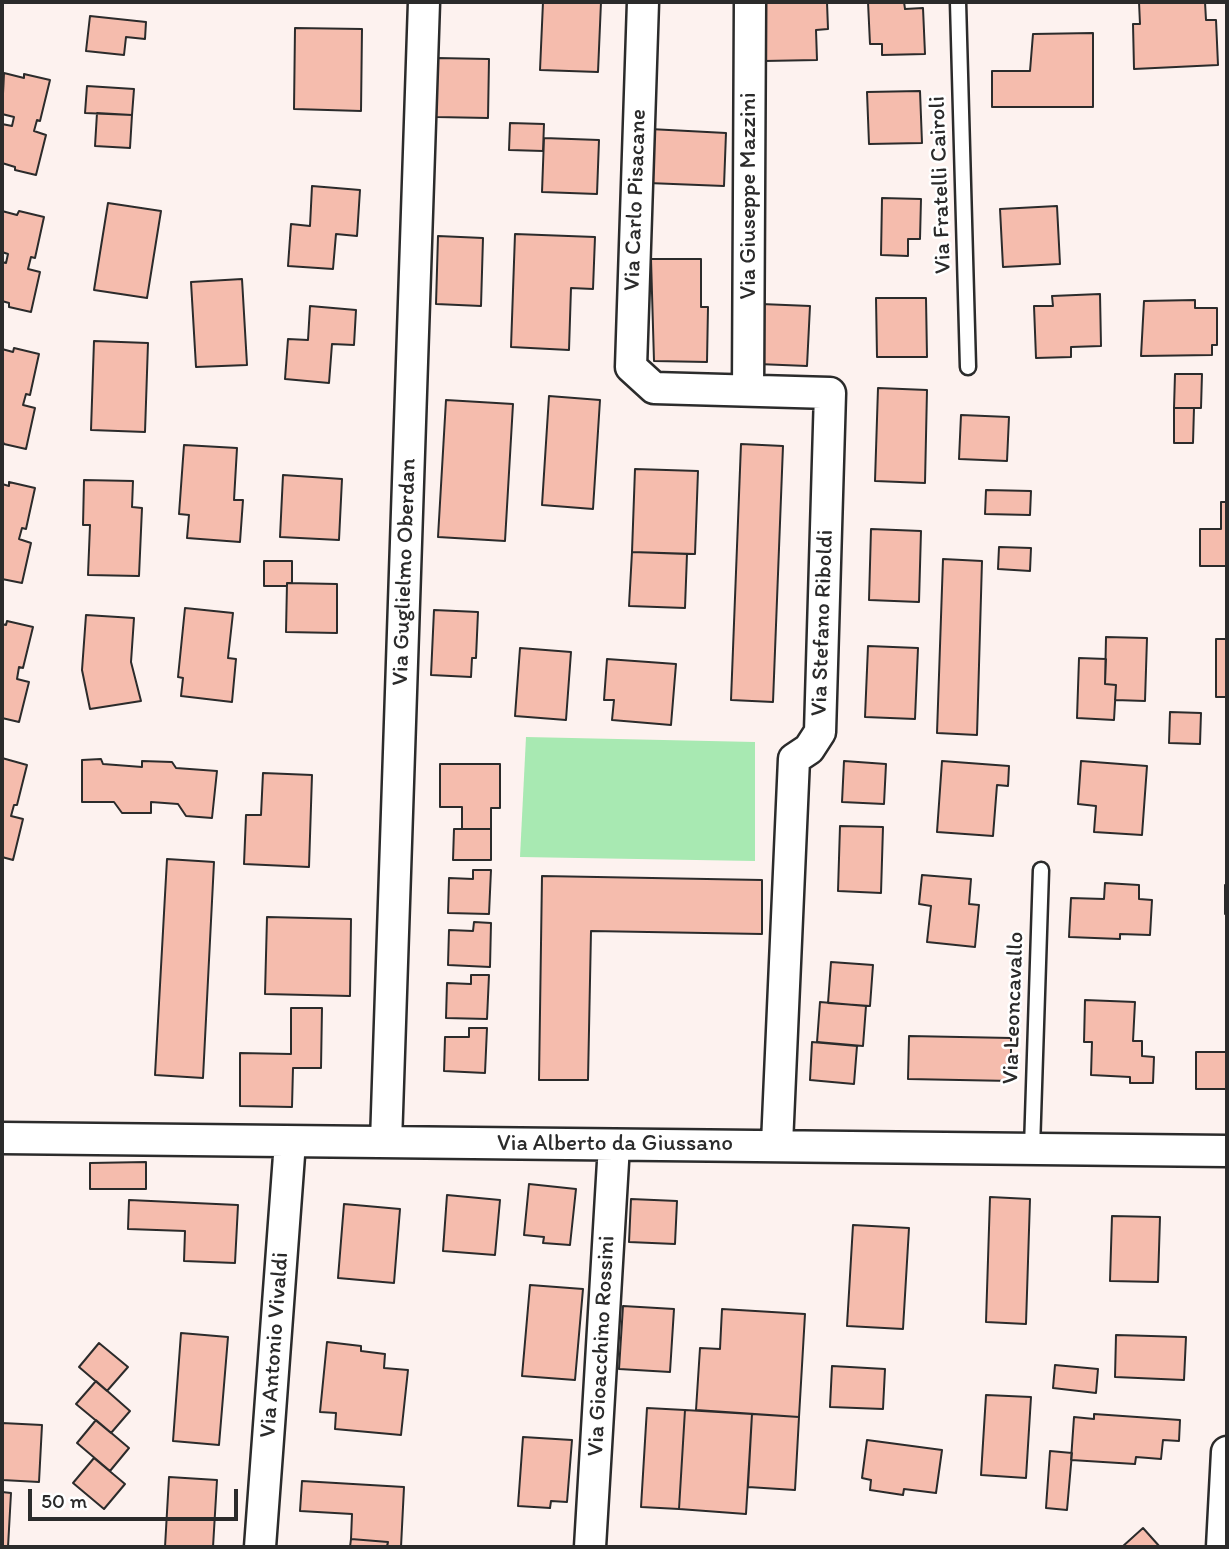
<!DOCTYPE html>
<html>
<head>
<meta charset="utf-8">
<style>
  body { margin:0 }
  #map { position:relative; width:1229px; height:1549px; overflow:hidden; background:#fdf2ef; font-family:Itim,sans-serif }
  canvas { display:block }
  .frame { position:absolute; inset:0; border:4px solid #2b2b2b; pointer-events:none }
  .scale { position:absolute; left:28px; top:1489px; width:210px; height:32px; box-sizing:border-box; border:4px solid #2b2b2b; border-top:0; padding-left:9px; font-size:21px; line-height:24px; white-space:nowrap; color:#2b2b2b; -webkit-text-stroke:5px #fff; paint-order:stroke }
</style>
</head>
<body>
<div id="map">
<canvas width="1229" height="1549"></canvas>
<div class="frame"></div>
<div class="scale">50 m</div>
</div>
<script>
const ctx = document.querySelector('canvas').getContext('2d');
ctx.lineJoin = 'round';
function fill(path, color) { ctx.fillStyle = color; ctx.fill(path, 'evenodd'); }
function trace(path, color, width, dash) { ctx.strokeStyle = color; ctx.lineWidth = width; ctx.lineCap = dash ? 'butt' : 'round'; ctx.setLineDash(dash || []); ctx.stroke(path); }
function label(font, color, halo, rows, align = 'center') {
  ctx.font = font + ' Itim,sans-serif'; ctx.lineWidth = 5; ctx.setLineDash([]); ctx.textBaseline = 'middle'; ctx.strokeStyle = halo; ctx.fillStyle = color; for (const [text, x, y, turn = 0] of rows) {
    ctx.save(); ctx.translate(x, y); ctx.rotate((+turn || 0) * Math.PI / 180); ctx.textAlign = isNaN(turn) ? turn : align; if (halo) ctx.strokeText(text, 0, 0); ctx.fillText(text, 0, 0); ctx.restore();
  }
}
const green = new Path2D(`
  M526,737l229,5v119l-235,-4z`);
const building = new Path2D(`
  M543,2h58l-3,70 -58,-2z
  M762,2h65l1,27 -12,1 1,30 -53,1z
  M868,2h36l1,7 18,-1 2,46 -43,1v-11h-12z
  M1139,2h66l1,18h10l2,45 -84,4 -1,-45h7z
  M90,16l56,6 -1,17 -19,-2 -2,18 -38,-4z
  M295,28l67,1 -1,82 -67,-2z
  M1093,33v74h-101v-36h38l3,-37z
  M437,58l52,1 -1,59 -52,-1z
  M4,73l20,5v-4l26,6 -10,41 -3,-1 -3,11 12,4 -10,40 -21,-5v-3l-13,-4v-39l10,2 2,-9 -12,-3z
  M87,86l47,3 -2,26 -47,-2z
  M920,91l2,52 -53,1 -2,-52z
  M97,113l35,2 -2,33 -35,-2z
  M510,123l34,1 -1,27 -34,-1z
  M650,129l76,4 -2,53 -76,-3z
  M544,138l55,2 -2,54 -55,-2z
  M312,186l48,4 -3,46 -21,-2 -3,35 -45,-3 3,-42 19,2z
  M882,198l39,1 -1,40h-12v17l-27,-1z
  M108,203l53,8 -14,87 -53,-8z
  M1057,206l3,58 -57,3 -3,-58z
  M2,211l15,4 2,-4 25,6 -9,41 -4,-1 -3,12 12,3 -9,40 -22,-5v-4l-7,-2v-39l4,1 2,-9 -6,-2z
  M515,234l80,3 -2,52 -22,-1 -2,62 -58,-3z
  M438,236l45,2 -2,68 -45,-2z
  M651,259h50v48h7l-1,55 -53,-1z
  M242,279l5,86 -51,2 -5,-85z
  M1100,294l1,52 -30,1v10l-35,1 -2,-52h19l-1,-10z
  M876,298h50l1,59h-50z
  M1195,300v8h22v37h-5v10l-71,1 3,-55z
  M761,304l49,2 -3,60 -49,-2z
  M310,306l46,4 -2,35 -22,-1 -3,39 -44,-4 3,-40 20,1z
  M94,341l54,2 -3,89 -54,-2z
  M14,348l25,6 -9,41 -4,-1 -3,11 12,3 -9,41 -22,-5 -2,-4v-91l11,3z
  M1175,374h27l-1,34h-27z
  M878,388l49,2 -2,93 -50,-2z
  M549,396l51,4 -7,109 -51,-4z
  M446,400l67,4 -8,137 -67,-4z
  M1174,408h20l-1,35h-19z
  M961,415l48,2 -2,44 -48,-2z
  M741,444l42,2 -10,256 -42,-2z
  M184,445l53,3 -3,52h9l-3,42 -53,-4 2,-23 -10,-1z
  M635,469l63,2 -3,83 -63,-2z
  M283,475l59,4 -3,61 -59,-3z
  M84,480l49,1 -1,26 10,1 -3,68 -51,-1 2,-50h-7z
  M9,482l26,6 -9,41 -4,-1 -3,11 12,4 -9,40 -20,-4v-95l7,2z
  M986,490l45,1 -1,24 -45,-1z
  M1221,502h6v64h-27v-37h21z
  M871,529l50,2 -2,71 -50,-2z
  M999,547l32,1 -1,23 -32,-2z
  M632,552l55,2 -2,54 -56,-2z
  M943,559l39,2 -5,174 -40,-2z
  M264,561h28v22h-5v3h-23z
  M287,583l50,1v49l-51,-1z
  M185,608l48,5 -5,45 8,1 -4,43 -51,-6 2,-18 -5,-1z
  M434,610l44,2 -2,46h-4l-1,19 -40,-2z
  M1227,610v87h-11v-58h11z
  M86,615l48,3 -3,44 10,39 -51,8 -8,-39z
  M7,621l26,6 -10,41 -4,-1 -2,12 12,3 -10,40 -17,-4v-94l4,1z
  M1106,637l41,1 -2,63 -30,-1 1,-15 -11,-1z
  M868,646l50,2 -3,71 -50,-2z
  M520,648l51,4 -5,68 -51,-4z
  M1079,658l27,1 -1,25 11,1 -2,35 -37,-2z
  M607,659l69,5 -5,61 -59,-5 2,-20h-10z
  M1170,712l31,1 -1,31 -31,-1z
  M2,758l25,7 -10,40h-3l-3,11 12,3 -10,41 -11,-3z
  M101,759l2,5 39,3v-6l30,1 4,6 41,3 -5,47 -26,-2 -8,-12 -27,-2v11h-29l-8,-11h-32v-42z
  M844,761l42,3 -2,40 -42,-2z
  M942,761l67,5 -1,20 -11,-1 -4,51 -56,-4z
  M1081,761l66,5 -5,69 -48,-3 2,-26 -18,-2z
  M440,764h60v44h-9v21h-29v-22h-22z
  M263,773l49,2 -3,92 -65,-3 2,-49h15z
  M840,826l43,1 -2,66 -43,-2z
  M454,829h37v31h-38z
  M167,859l47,3 -11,216 -48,-3z
  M473,870h18l-2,44 -41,-1 1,-35 24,1z
  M922,875l49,4 -2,25 10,1 -4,42 -48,-5 4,-36 -12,-2z
  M542,876l220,4v54l-171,-3 -3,149h-49z
  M1105,883l34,2v14l13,1 -2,35 -30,-1v5l-51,-2 2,-39 33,1z
  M1225,885h2v29h-2z
  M267,917l84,2 -1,77 -85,-2z
  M474,922l17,1 -1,44 -42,-2 1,-35 24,1z
  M831,962l42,3 -3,41 -42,-3z
  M471,975h18l-2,44 -41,-1 1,-35 24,1z
  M1085,1000l50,2 -2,39h9v15l12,1 -1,26h-23v-6l-39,-2 1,-33h-8z
  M820,1002l46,4 -3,40 -46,-4z
  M291,1008h31l-1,60h-28l-1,39 -52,-1v-53l51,1z
  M469,1028h18l-2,45 -41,-2 1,-34h24z
  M909,1036l102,2v43l-103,-2z
  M812,1042l45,4 -3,38 -44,-4z
  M1196,1052h31v37h-31z
  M146,1162v27h-56v-26z
  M529,1184l47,5 -6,56 -27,-2 1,-6 -20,-2z
  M447,1195l53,5 -5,55 -52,-4z
  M990,1197l40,2 -4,125 -40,-2z
  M631,1199l46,2 -2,43 -46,-2z
  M129,1200l109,5 -3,58 -51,-2 1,-30 -57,-2z
  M344,1204l56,5 -6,74 -56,-5z
  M1112,1216l48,1 -2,65 -48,-1z
  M853,1225l56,3 -6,101 -56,-3z
  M530,1285l53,4 -8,91 -53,-4z
  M623,1306l51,3 -4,63 -51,-3z
  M722,1309l83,5 -6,103 -103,-7 4,-62 20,1z
  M181,1333l47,4 -9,108 -46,-4z
  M1116,1335l70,2 -2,43 -69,-3z
  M327,1342l34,4v5l24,3 -1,14 24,2 -7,65 -66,-6 1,-16 -16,-1z
  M99,1343l29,24 -21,24 -28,-24z
  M1055,1365l43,4 -2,24 -43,-5z
  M832,1366l53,3 -2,40 -53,-2z
  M96,1381l34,30 -19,22 -35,-29z
  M986,1395l45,2 -5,81 -45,-3z
  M647,1408l38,2 -6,99 -38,-2z
  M685,1410l67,4 -6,100 -67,-5z
  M752,1414l47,3 -4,73 -47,-3z
  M1094,1414l86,6 -1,21 -16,-1 -2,19 -25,-2 -1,7 -64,-4 3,-43 20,2z
  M96,1420l33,28 -19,23 -33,-28z
  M2,1423l40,2 -3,57 -37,-2z
  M523,1437l49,3 -5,62 -16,-1 -1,7 -32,-2z
  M867,1440l75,10 -6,43 -32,-4 -1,6 -33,-5 1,-10 -9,-2z
  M1050,1451l22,2 -5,57 -21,-2z
  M94,1458l31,26 -21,25 -31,-26z
  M169,1477l48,3 -4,67h-48z
  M302,1481l102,6 -3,60 -14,-1 1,-4 -37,-3 1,-25 -52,-3z
  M2,1492l9,1 -3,54h-6z
  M1143,1528l17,19h-38z
  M351,1539l37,3 -1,5h-37z`);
const lane = new Path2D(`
  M958,2l10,365
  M1032,1148l9,-278`);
const street = new Path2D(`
  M643,2l-12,365 23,21 176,5 -10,339 -11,17 -15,10 -17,385
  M748,390l2,-388
  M2,1138l1225,13
  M386,1142l38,-1140
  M260,1547l30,-405
  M590,1547l24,-402
  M1222,1547l5,-95`);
const streetNames = [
  ["Via Fratelli Cairoli",941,185,-92],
  ["Via Giuseppe Mazzini",749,196,-90],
  ["Via Carlo Pisacane",636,200,-88],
  ["Via Guglielmo Oberdan",405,572,-88],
  ["Via Stefano Riboldi",823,623,-88],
  ["Via Leoncavallo",1014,1008,-88],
  ["Via Alberto da Giussano",615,1144],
  ["Via Antonio Vivaldi",275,1345,-86],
  ["Via Gioacchino Rossini",602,1346,-87]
];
fill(green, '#a8e9b2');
fill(building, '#f5bcad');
trace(building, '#2b2b2b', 2);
trace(lane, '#2b2b2b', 19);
trace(street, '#2b2b2b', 35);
trace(lane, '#fff', 14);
trace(street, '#fff', 30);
label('23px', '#2b2b2b', '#fff', streetNames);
</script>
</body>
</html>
